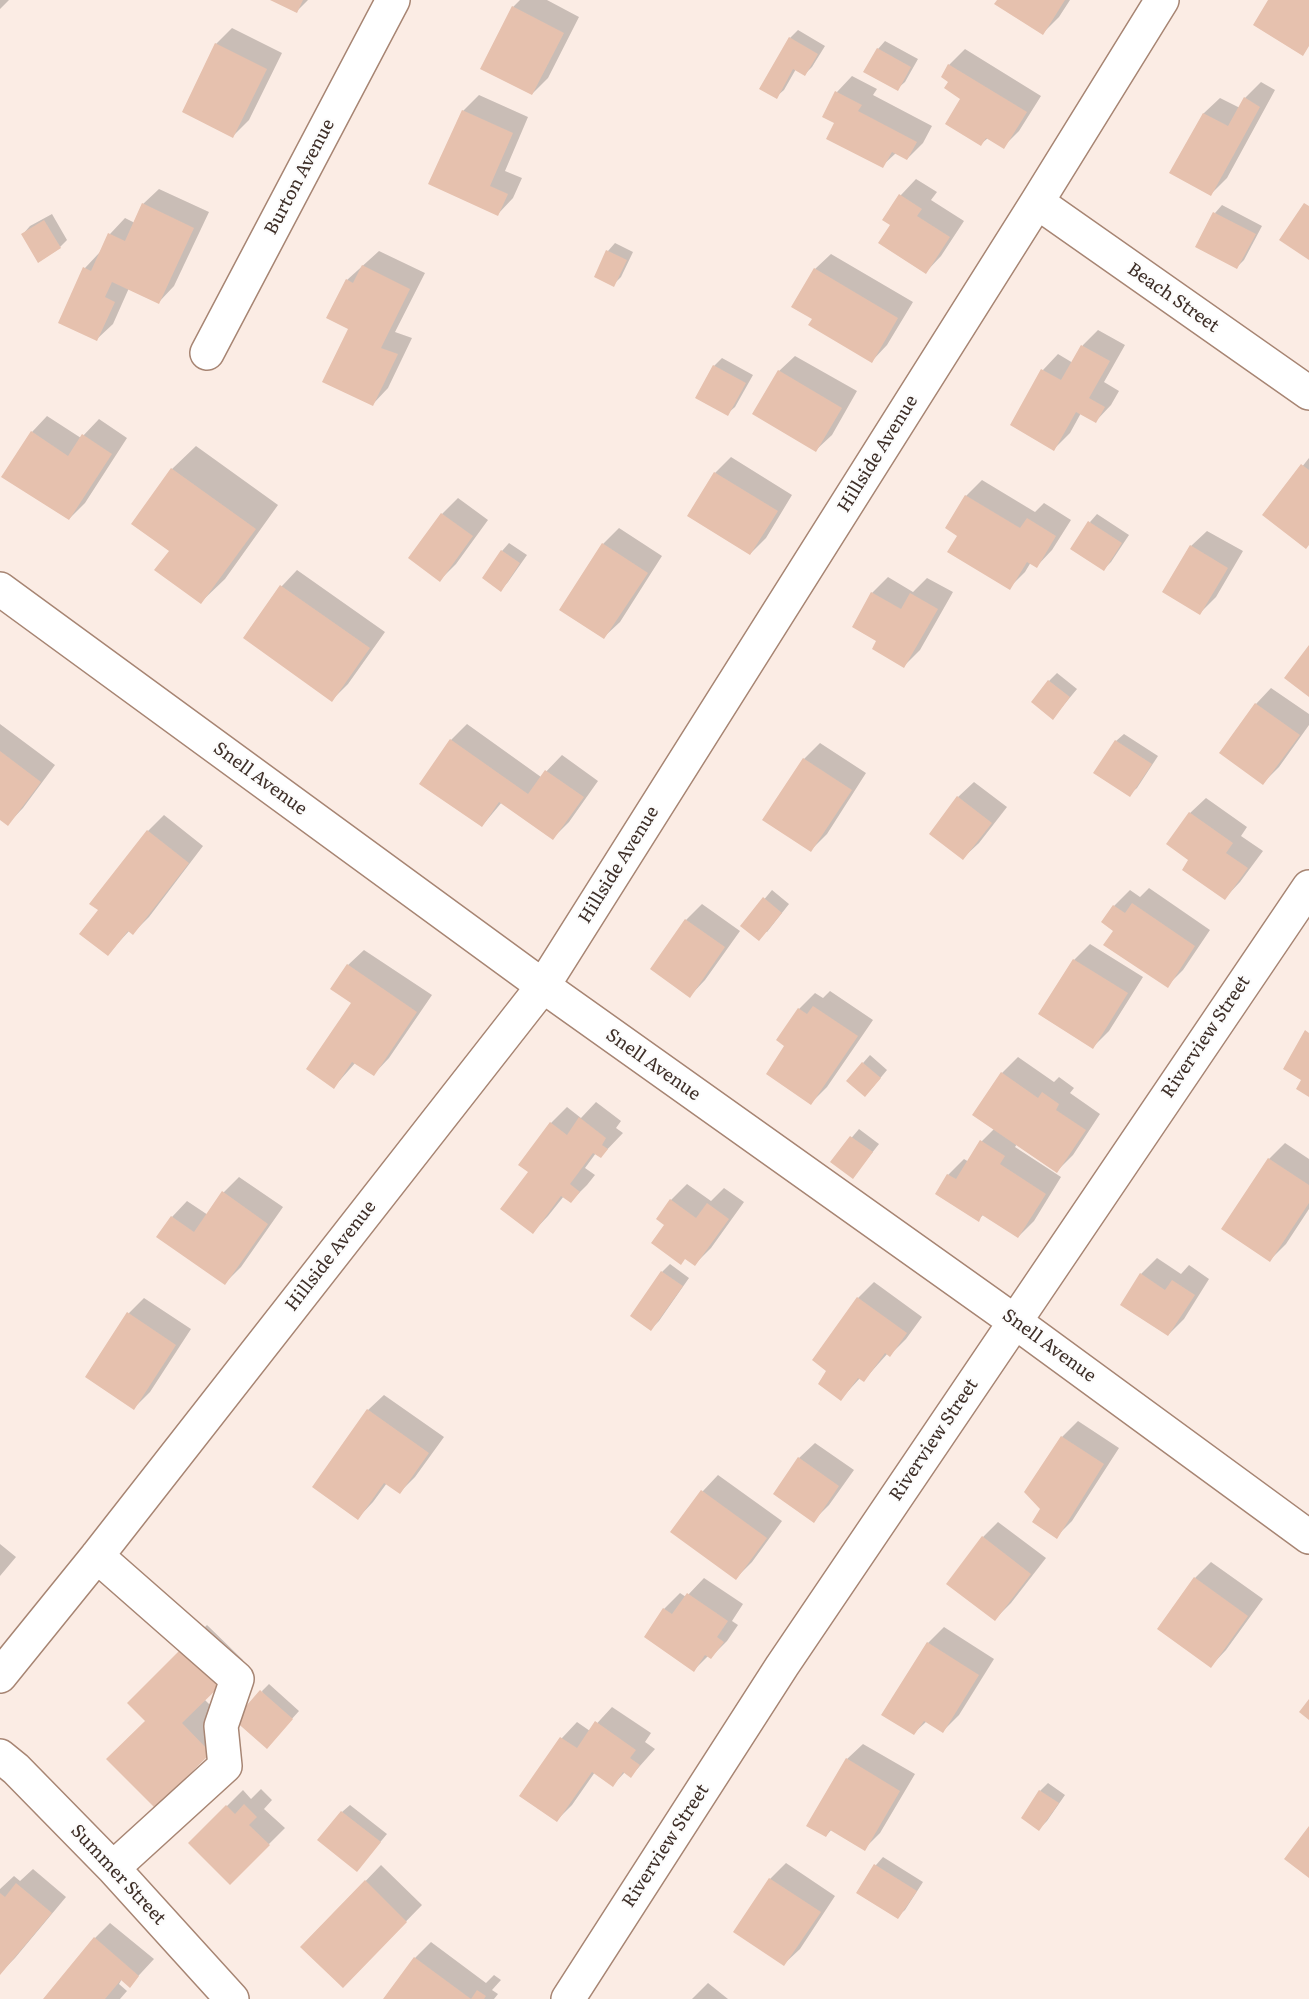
<!DOCTYPE html>
<html>
<head>
<meta charset="utf-8">
<style>
  body { margin:0 }
  canvas { display:block; background:#fbece4 }
</style>
</head>
<body>
<canvas width="1309" height="1999"></canvas>
<script>
const ctx = document.querySelector('canvas').getContext('2d');
ctx.lineJoin = 'round';
function fill(path, color) { ctx.fillStyle = color; ctx.fill(path, 'evenodd'); }
function trace(path, color, width, dash) { ctx.strokeStyle = color; ctx.lineWidth = width; ctx.lineCap = dash ? 'butt' : 'round'; ctx.setLineDash(dash || []); ctx.stroke(path); }
function label(font, color, halo, rows, align = 'center') {
  ctx.font = font + ' Literata,serif'; ctx.lineWidth = 4.5; ctx.setLineDash([]); ctx.textBaseline = 'middle'; ctx.strokeStyle = halo; ctx.fillStyle = color; for (const [text, x, y, turn = 0] of rows) {
    ctx.save(); ctx.translate(x, y); ctx.rotate((+turn || 0) * Math.PI / 180); ctx.textAlign = isNaN(turn) ? turn : align; if (halo) ctx.strokeText(text, 0, 0); ctx.fillText(text, 0, 0); ctx.restore();
  }
}
const shadow = new Path2D(`
  M0,0h9l-9,9z
  M273,0h35l-12,12z
  M520,0h27l32,17 -31,61 -16,16 -19,-87z
  M999,0h71l-11,17 -16,16z
  M232,28l50,25 -33,67 -16,16 -17,-92z
  M798,30l27,16 -13,21 -7,7 -9,-5 -12,21 -8,7 14,-59z
  M885,41l33,18 -13,23 -8,7 -19,-40z
  M965,49l76,47 -22,35 -16,16 -15,-9 -7,6 -19,-46 -12,-17 -1,-16z
  M852,76l25,13 -4,6 59,31 -9,17 -16,16 -11,-6 -14,13 -46,-43 1,-31z
  M1261,82l14,8 -48,88 -16,16 -40,-22 33,-59 16,-15 20,10 5,-10z
  M479,95l49,22 -23,54 17,7 -9,20 -15,16 -35,-103z
  M916,179l21,13 -6,8 33,21 -23,35 -15,16 -34,-48 -8,-5 17,-24z
  M159,189l50,23 -35,74 -15,16 -30,-14 -16,36 -16,15 -12,-71 15,-16 10,-18 15,-16 10,5 8,-19z
  M1222,205l40,21 -18,34 -7,7 -22,-54z
  M52,214l15,26 -7,7 -37,-13 7,-8z
  M615,243l18,9 -12,25 -8,8 -5,-34z
  M379,251l46,22 -30,59 17,6 -24,50 -15,16 -23,-76 -22,-11 19,-37z
  M831,254l82,48 -26,43 -15,16 -58,-43 1,-49z
  M1098,330l27,15 -21,37 15,9 -8,14 -15,16 -15,-8 -11,20 -16,16 -11,-79 15,-16 15,9 10,-18z
  M795,356l62,35 -25,44 -16,15 -37,-79z
  M722,358l31,17 -18,32 -8,7 -13,-48z
  M47,416l34,22 18,-19 28,19 -42,65 -16,16 -37,-87z
  M196,446l82,59 -53,74 -24,23 -30,-52 -38,-27 39,-54z
  M731,457l61,38 -26,43 -16,16 -35,-81z
  M1309,458v86l-45,-29z
  M982,480l53,32 9,-9 27,17 -19,30 -15,16 -6,-4 -6,10 -16,16 -50,-53 -12,-7 19,-32z
  M458,498l30,22 -32,44 -16,16 2,-66z
  M1097,514l32,21 -18,27 -7,7 -14,-47z
  M619,528l43,28 -42,66 -16,15 -1,-93z
  M1207,531l36,20 -27,46 -16,16 -9,-67z
  M509,543l18,12 -19,27 -7,8 1,-39z
  M297,570l88,62 -37,52 -16,16 -87,-62 37,-52z
  M888,577l25,15 14,-14 26,14 -33,58 -16,16 -26,-26 -6,-47z
  M1057,673l20,16 -24,29 -4,-37z
  M1271,688l38,26v11l-30,42 -16,16 -7,-79z
  M0,724l55,41 -32,43 -15,16 -8,-6z
  M467,724l74,53 21,-22 36,26 -29,41 -16,16 -51,-36 -20,24 -61,-43 30,-43z
  M1124,734l34,22 -21,32 -8,7 -13,-54z
  M820,743l46,30 -39,61 -16,16 -7,-91z
  M974,782l33,25 -28,36 -16,15 -5,-61z
  M1206,798l41,29 -6,9 22,15 -23,31 -15,16 -34,-38 -1,-47z
  M164,815l39,31 -54,71 -16,16 -3,-3 -22,24 -8,-44 48,-79z
  M1149,888l61,42 -27,40 -16,16 -52,-56 -1,-24 16,-16 10,7z
  M772,890l17,14 -22,28 -25,-6z
  M702,904l38,27 -35,49 -15,16 -38,-27 34,-49z
  M1090,944l53,33 -34,54 -16,16 -53,-33 34,-54z
  M364,950l68,45 -43,63 -15,16 -18,-12 -22,25 19,-84 -5,-38z
  M830,991l43,29 -46,67 -16,16 -24,-58 12,-36 16,-16 8,5z
  M870,1055l17,15 -15,18 -9,-25z
  M1018,1057l36,25 5,-5 15,11 -4,5 30,21 -27,41 -16,16 -40,-27 -2,3 46,30 -27,44 -16,16 -34,-23 -6,6 -30,-45 16,-16 5,3 13,-21 13,-13 7,-55z
  M596,1102l25,19 -5,7 7,5 -22,23 -5,-3 -11,15 10,7 -8,10 -16,16 -7,-5 -16,20 -15,16 -3,-61 21,-48 16,-16 14,11z
  M859,1129l20,15 -26,33 -21,-16z
  M1285,1143l24,16v50l-23,35 -16,16 -1,-101z
  M239,1177l44,30 -42,60 -16,16 -53,-66 15,-16 21,14 16,-23z
  M687,1184l24,17 13,-13 20,14 -33,46 -16,16 -29,-39 5,-25z
  M1157,1258l24,16 8,-9 20,14 -25,40 -16,16 -27,-61z
  M670,1264l19,14 -30,43 -8,8 -19,-13 30,-44z
  M874,1282l48,35 -16,22 -16,16 -2,-2 -24,27 -4,-2 -19,21 -13,-29 30,-72z
  M144,1298l47,31 -41,63 -16,16 -5,-95z
  M384,1395l60,42 -29,40 -15,15 -13,-9 -14,19 -15,16 10,-108z
  M1078,1421l41,27 -47,73 -16,16 -15,-28 21,-72z
  M815,1443l39,27 -25,35 -16,16 -14,-63z
  M718,1475l64,46 -30,41 -16,16 -64,-47 31,-40z
  M998,1522l48,36 -35,45 -16,16 -12,-82z
  M0,1544l16,13 -16,19z
  M1211,1562l52,37 -37,51 -15,16 -16,-88z
  M704,1578l39,26 -11,17 6,4 -11,16 -16,16 -2,-2 -15,15 -30,-61 16,-16 6,4z
  M207,1625l36,35 -39,39 29,29 -78,78 -8,-85 -18,-18z
  M944,1627l50,32 -35,56 -16,16 -16,-10 -13,12 14,-90z
  M269,1684l30,27 -25,28 -12,-48z
  M612,1707l39,26 -6,9 10,7 -24,27 -6,-4 -12,13 -18,-13 -23,33 -15,15 -36,-24 41,-58 15,-16 13,9z
  M863,1744l52,30 -35,59 -16,16 -32,-20 -6,7 21,-77z
  M1048,1783l17,12 -18,26 -8,8 -16,-11 17,-27z
  M261,1789l11,11 -8,9 21,19 -55,55 -40,-40 53,-53 8,9z
  M350,1805l37,29 -30,36 -15,-58z
  M883,1857l40,25 -18,28 -8,7 -39,-25 18,-27z
  M786,1863l49,33 -35,53 -16,15 -14,-85z
  M381,1865l41,40 -79,81 -41,-39z
  M33,1869l33,28 -51,61 -15,15v-84l14,-13 6,5z
  M110,1923l44,36 -25,27 -7,-7 -3,5 8,7 -7,8h-75l50,-61z
  M431,1942l55,41 8,-8 7,5 -9,10 6,4 -4,5h-109l30,-41z
  M708,1983l20,16h-36z`);
const building = new Path2D(`
  M270,0h33l-6,13z
  M997,0h68l-22,35 -49,-31z
  M1268,0h41v46l-6,10 -50,-31z
  M512,6l52,27 -32,62 -52,-26z
  M789,37l29,17 -13,22 -12,-7 -16,30 -18,-10z
  M215,43l52,26 -34,69 -51,-26z
  M877,48l34,19 -13,24 -35,-19z
  M948,64l79,48 -23,37 -18,-11 -5,8 -36,-22 15,-25 -16,-11 4,-6 -7,-5z
  M835,91l27,14 -4,6 59,31 -10,18 -15,-8 -9,16 -57,-29 8,-16 -12,-6z
  M1244,97l16,10 -49,89 -42,-23 34,-60 25,13z
  M462,110l51,23 -23,53 18,8 -10,22 -70,-32z
  M899,194l23,15 -5,7 33,21 -24,37 -48,-31 12,-18 -8,-5z
  M142,203l52,25 -35,76 -47,-22 -7,15 10,5 -18,39 -39,-18 25,-56 8,4 17,-38 17,8z
  M1304,203l5,3v54l-30,-20z
  M1213,212l43,22 -19,35 -42,-22z
  M44,220l17,28 -23,15 -17,-29z
  M606,250l21,10 -13,27 -20,-10z
  M362,265l48,24 -29,59 17,6 -25,52 -51,-24 26,-53 -22,-11 20,-39 7,4z
  M814,268l84,50 -26,45 -64,-38 4,-6 -21,-12z
  M1081,345l29,16 -21,37 16,9 -9,16 -20,-11 -22,39 -44,-26 31,-56 20,11z
  M713,365l33,18 -18,33 -33,-18z
  M778,370l64,38 -26,44 -64,-38z
  M31,431l37,25 14,-22 30,20 -43,66 -68,-43z
  M1301,464l8,6v75l-3,4 -44,-34z
  M171,468l85,61 -55,75 -47,-34 15,-19 -38,-27z
  M714,472l64,39 -28,44 -63,-39z
  M965,495l55,33 7,-10 29,18 -19,32 -10,-6 -17,28 -63,-38 10,-16 -12,-8z
  M441,513l32,23 -33,46 -32,-24z
  M1088,521l34,22 -18,28 -34,-22z
  M602,543l46,30 -44,66 -45,-29z
  M1190,545l38,23 -28,47 -38,-23z
  M501,550l19,13 -19,29 -19,-14z
  M280,585l90,63 -38,54 -89,-64z
  M871,592l30,17 9,-16 28,16 -34,59 -32,-19 4,-8 -24,-14z
  M1309,645v52l-25,-19z
  M1048,680l22,17 -17,23 -22,-18z
  M1255,703l45,32 -37,50 -44,-32z
  M450,739l78,55 17,-24 39,27 -31,43 -54,-38 -17,25 -63,-43z
  M1115,740l37,24 -22,33 -37,-24z
  M0,751l41,31 -33,44 -8,-6z
  M803,758l49,32 -41,62 -49,-32z
  M957,796l35,27 -29,37 -34,-26z
  M1189,812l44,31 -7,10 22,15 -23,32 -43,-30 6,-10 -22,-16z
  M147,830l42,33 -56,72 -5,-4 -20,25 -29,-22 19,-24 -9,-6z
  M763,897l19,16 -23,28 -19,-15z
  M1132,903l63,43 -27,42 -65,-43 10,-14 -12,-9 12,-17 12,8z
  M685,919l40,28 -35,51 -40,-29z
  M1073,959l55,34 -35,56 -55,-35z
  M347,964l70,48 -43,64 -22,-14 -18,27 -28,-20 45,-66 -21,-14z
  M813,1006l45,30 -47,69 -45,-31 18,-28 -8,-6 22,-32 9,6z
  M1305,1030l4,3v64l-13,-8 5,-9 -18,-11z
  M862,1062l19,16 -16,19 -19,-16z
  M1001,1072l37,26 4,-6 17,12 -3,6 30,20 -29,43 -85,-58z
  M579,1117l27,21 -4,7 6,4 -7,9 -8,-5 -23,31 10,8 -9,11 -10,-7 -28,38 -33,-25 28,-37 -10,-7 32,-43 17,13z
  M850,1136l23,16 -20,27 -23,-17z
  M980,1140l25,16 -5,8 46,30 -28,44 -36,-23 -3,7 -44,-28 12,-20 9,5z
  M1268,1158l41,27v18l-39,59 -49,-33z
  M222,1191l46,33 -43,61 -69,-48 15,-21 23,16z
  M670,1199l26,19 11,-15 22,16 -34,47 -10,-7 -4,6 -30,-22 13,-18 -8,-6z
  M661,1271l22,15 -32,45 -21,-15z
  M1140,1273l25,17 7,-10 23,15 -27,41 -48,-31z
  M857,1297l50,36 -17,24 -5,-4 -21,29 -6,-4 -17,23 -23,-17 8,-13 -14,-11z
  M127,1312l49,33 -42,65 -49,-33z
  M367,1409l62,44 -29,41 -16,-11 -26,37 -46,-33z
  M1061,1436l43,28 -47,75 -25,-17 8,-13 -16,-17z
  M798,1457l41,29 -25,37 -41,-29z
  M701,1490l66,48 -31,42 -66,-48z
  M982,1536l49,38 -36,47 -49,-37z
  M1194,1577l54,39 -37,52 -54,-39z
  M687,1593l41,28 -11,16 7,5 -13,17 -6,-4 -11,17 -50,-35 19,-29 9,6z
  M927,1642l52,33 -36,58 -19,-12 -10,14 -33,-20z
  M183,1647l38,38 -39,38 29,30 -56,55 -49,-49 39,-38 -18,-18z
  M260,1690l33,29 -26,30 -33,-29z
  M1309,1699v21l-10,-8z
  M595,1721l41,29 -6,8 10,7 -9,13 -8,-6 -10,15 -21,-15 -35,50 -38,-26 41,-59 17,11z
  M846,1758l54,33 -35,60 -35,-21 -4,7 -20,-11z
  M1039,1790l20,13 -20,28 -18,-13z
  M244,1804l13,13 -8,8 21,20 -40,40 -42,-42 38,-38 9,9z
  M341,1811l40,31 -24,30 -40,-32z
  M1309,1826v52l-25,-19z
  M874,1864l43,27 -19,28 -42,-26z
  M769,1878l52,34 -37,54 -51,-34z
  M365,1880l42,42 -64,66 -43,-41z
  M16,1883l36,30 -52,62v-82l5,4z
  M94,1937l45,39 -9,12 -9,-8 -16,19h-62z
  M414,1957l57,42h-88z
  M477,1990l9,6 -2,3h-13z`);
const minor = new Path2D(`
  M1037,202l272,191
  M207,353l186,-353
  M0,589l543,397 471,335 295,216
  M97,1556l140,123 -16,47 4,40 -112,102
  M0,1676l97,-120 446,-570 494,-784 125,-202
  M0,1756l16,13 97,99 119,131
  M568,1999l214,-333 527,-779`);
const streetNames = [
  ["Burton Avenue",300,177,-62],
  ["Beach Street",1173,298,35],
  ["Hillside Avenue",878,454,-58],
  ["Snell Avenue",260,779,36],
  ["Hillside Avenue",619,865,-58],
  ["Riverview Street",1206,1037,-56],
  ["Snell Avenue",653,1065,35],
  ["Hillside Avenue",331,1256,-52],
  ["Snell Avenue",1049,1346,36],
  ["Riverview Street",934,1440,-56],
  ["Riverview Street",666,1846,-57],
  ["Summer Street",118,1875,47]
];
fill(shadow, '#0003');
fill(building, '#e6c1ae');
trace(minor, '#a78573', 36);
trace(minor, '#fff', 33);
label('18px', '#3e2f28', '#fcfcfc', streetNames);
</script>
</body>
</html>
